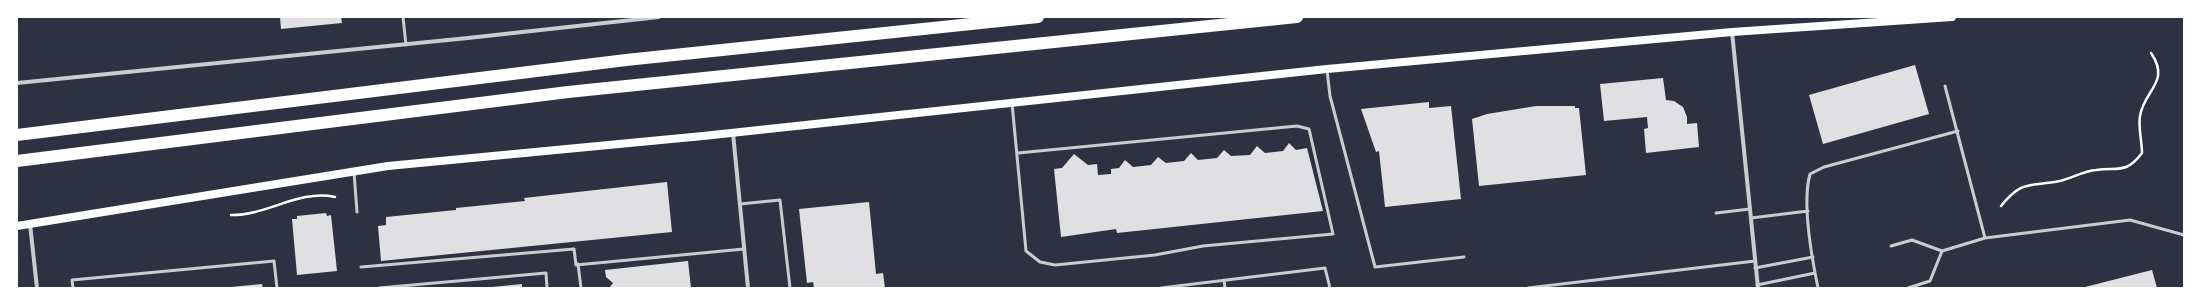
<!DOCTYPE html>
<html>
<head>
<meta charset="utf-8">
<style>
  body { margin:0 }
  #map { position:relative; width:2201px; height:305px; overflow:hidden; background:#2d3142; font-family:Mulish,sans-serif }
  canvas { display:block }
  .frame { position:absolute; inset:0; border:18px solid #fff; pointer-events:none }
</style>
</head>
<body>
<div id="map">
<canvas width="2201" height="305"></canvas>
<div class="frame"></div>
</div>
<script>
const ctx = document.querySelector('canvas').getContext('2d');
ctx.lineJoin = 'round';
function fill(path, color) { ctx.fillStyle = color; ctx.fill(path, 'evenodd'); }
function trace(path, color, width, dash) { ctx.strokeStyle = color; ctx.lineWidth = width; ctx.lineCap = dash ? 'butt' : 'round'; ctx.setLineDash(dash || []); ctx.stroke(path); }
const building = new Path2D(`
  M280,17h61l1,6 -61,6z
  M1915,65l14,49 -106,30 -14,-49z
  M1663,78l3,22 8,1 9,6 4,10v7l10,-1 2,24 -53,6 -2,-24 4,-1 -1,-11 -43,4 -4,-37z
  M1429,102v6l22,-2 10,93 -76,8 -6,-56 -3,1 -15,-43z
  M1536,106h39v2h4l7,67 -107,11 -7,-67 15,-5z
  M1289,143l7,7 11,-2 16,63 -206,22 -1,-4 -55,8 -7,-68 8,-1 12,-14 14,11 9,-1 1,11 13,-1v-5l8,-1 6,-8 8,7 18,-2 7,-8 8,6 18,-2 7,-8 7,7 19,-2 7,-8 7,6 19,-1 7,-9 8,7 18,-2z
  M667,182l5,50 -291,29 -3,-35 8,-1v-8l70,-7v-2l69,-7 -1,-3z
  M869,202l7,72 7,-1 2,15h-71l-1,-6 -6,1 -8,-74z
  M326,213l1,3 4,-1 6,56 -40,4 -5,-56h5v-3z
  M688,261l3,27h-82l4,-5 -7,-6 -1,-7z
  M2152,270l5,18h-72v-1z
  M262,284l1,4h-32v-1z
  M522,284v4h-30v-1z`);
const path = new Path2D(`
  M2001,206c22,-27 29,-19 59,-25 12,-3 24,-10 36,-11 23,-3 30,4 46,-17 0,-11 -4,-26 -2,-37 4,-26 31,-34 11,-63
  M231,215c35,1 68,-26 104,-18`);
const service = new Path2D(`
  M403,17l3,28
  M1327,70l3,26 45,171 89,-10
  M1945,86l40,152
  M1012,103l14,148 14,11 15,3 100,-10 48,-9 130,-12 -24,-105 -12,-3 -279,27
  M354,172l3,40
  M740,204l40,-4 10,88
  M1716,213l34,-4
  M1751,218l57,-7
  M1891,246l21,-6 30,11 -12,30 -22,7
  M1942,251l43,-13 145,-18 54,15
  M578,264l3,24
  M361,267l213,-18 2,16 168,-16
  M1755,268l58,-11
  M1224,280l1,8
  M1757,285l58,-12
  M73,288l-1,-8 202,-19 3,27
  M379,288l167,-15 1,15
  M1161,288l164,-20 5,20
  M1528,288l227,-27
  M1818,288c-6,-29 -16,-86 -8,-114l14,-7 134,-36`);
const minor = new Path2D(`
  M1732,32l26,256
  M17,83l451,-45 191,-21
  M733,133l15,155
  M30,224l7,64`);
const secondary = new Path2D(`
  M17,226l371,-60 315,-30 624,-67 405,-37 220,-15`);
const motorway = new Path2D(`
  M17,135l609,-75 412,-43
  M17,161l551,-69 729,-75`);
fill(building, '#e0e0e3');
trace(path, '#fff', 2.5);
trace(service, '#caccd0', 3);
trace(minor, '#caccd0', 4);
trace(secondary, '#fff', 8);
trace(motorway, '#fff', 12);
</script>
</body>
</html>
